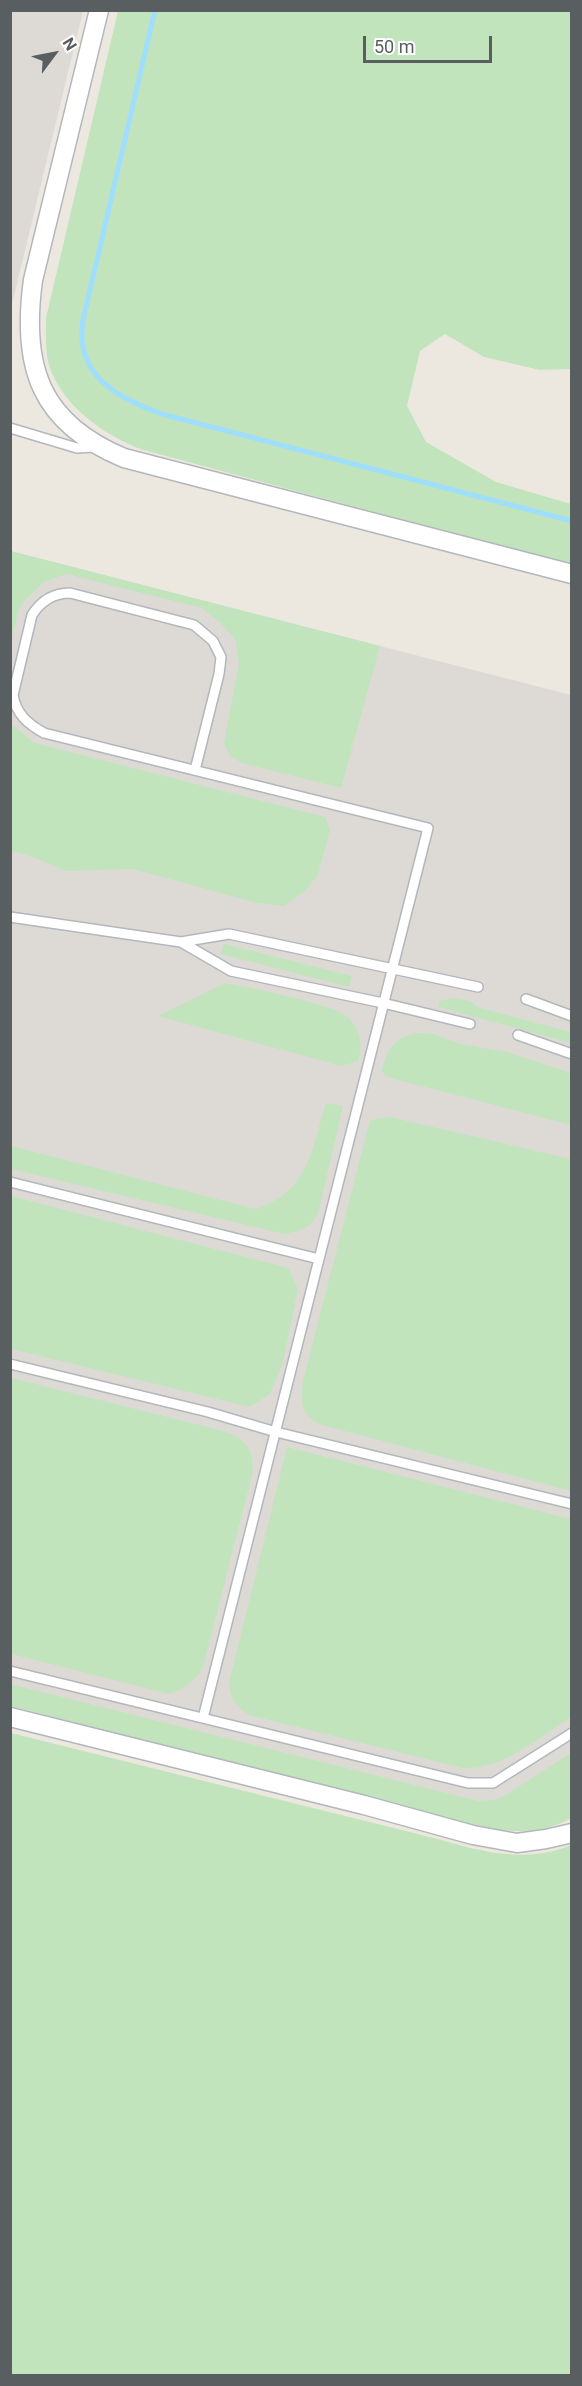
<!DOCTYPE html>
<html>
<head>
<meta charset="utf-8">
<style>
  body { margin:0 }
  #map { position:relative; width:582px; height:2386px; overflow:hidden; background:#ece8e0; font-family:Roboto,sans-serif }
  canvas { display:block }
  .frame { position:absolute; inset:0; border:12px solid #595e61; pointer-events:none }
  .north { position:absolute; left:24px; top:24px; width:60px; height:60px; -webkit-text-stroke:4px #fff; paint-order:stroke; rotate:58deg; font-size:16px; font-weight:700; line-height:24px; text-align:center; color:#595e61 }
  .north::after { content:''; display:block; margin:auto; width:21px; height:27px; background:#595e61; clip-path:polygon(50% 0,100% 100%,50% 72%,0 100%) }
  .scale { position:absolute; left:363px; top:36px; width:129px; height:27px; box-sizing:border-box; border:3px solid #595e61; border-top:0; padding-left:8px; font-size:18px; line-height:21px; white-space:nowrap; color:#595e61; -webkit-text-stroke:4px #fff; paint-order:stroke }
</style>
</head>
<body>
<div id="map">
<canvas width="582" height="2386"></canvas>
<div class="frame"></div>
<div class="north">N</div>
<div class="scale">50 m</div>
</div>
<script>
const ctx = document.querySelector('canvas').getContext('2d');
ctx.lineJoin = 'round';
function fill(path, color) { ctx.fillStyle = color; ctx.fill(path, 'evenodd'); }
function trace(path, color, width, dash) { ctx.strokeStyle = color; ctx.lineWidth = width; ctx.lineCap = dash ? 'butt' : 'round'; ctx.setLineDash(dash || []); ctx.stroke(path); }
const industrial = new Path2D(`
  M11,10l72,1 -72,297 -1,-297z
  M10,551l561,144v1071l-92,55 -468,-123z`);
const green = new Path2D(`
  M118,11h453v358l-31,1 -56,-13 -39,-23 -25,17 -13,55 19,36 70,40 75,22v61l-431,-116c-37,-15 -78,-43 -91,-84 -4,-15 -3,-32 -3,-47z
  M11,551l369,95 -39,142 -99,-25 -12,-7 -6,-13 15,-80 -4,-24 -15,-16 -18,-15 -136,-34 -22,8 -16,15 -9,12 -8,32z
  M11,724l24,19 290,74 5,13 -12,45 -13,16 -21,15 -27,-3 -124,-34 -67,2 -33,-14 -22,-6z
  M224,944l128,32 -3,11 -128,-33z
  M225,983c22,4 111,21 124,35 12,13 14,27 9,43l-17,5 -183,-50z
  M452,998l17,3 11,7 91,24v11l-133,-36 2,-6z
  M415,1033l18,1 28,10 46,8 64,21v52l-184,-48 -5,-5c4,-21 11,-33 33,-39z
  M326,1103l17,3 -24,104c-7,18 -18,21 -35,24l-273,-65v-23l245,63c53,-18 55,-58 70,-106z
  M390,1117l181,42v332l-249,-66c-21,-8 -22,-24 -19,-44l67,-261z
  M11,1196l277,72 10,21 -15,73 -13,32 -20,13 -239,-58z
  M11,1378l209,52c24,8 33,15 33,41l-50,196c-8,15 -18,21 -34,27l-158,-40z
  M287,1447l284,72v198c-32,20 -68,53 -108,51l-214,-53c-12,-8 -20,-17 -20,-32z
  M10,1684l468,117 16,-1 10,-4 67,-43v65c-29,17 -60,14 -92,10l-468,-122z
  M11,1733l431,107c43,13 87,23 129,5v530h-560z`);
const stream = new Path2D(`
  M155,10l-72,310c-9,55 34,78 79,94l410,107`);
const service = new Path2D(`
  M10,428l67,20 17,-1
  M195,770l24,-96 2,-17 -8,-16 -19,-16 -124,-32c-17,0 -29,8 -38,22l-19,80c3,19 15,29 31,38l384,95 -225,890
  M10,917l171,25 48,-8 249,53
  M181,942l50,29 152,32 87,21
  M526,999l46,17
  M518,1035l54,19
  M10,1182l309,77
  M10,1364l198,48 68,20 296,72
  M10,1671l458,112h25l79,-50`);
const minor = new Path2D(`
  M99,10l-66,270c-12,87 7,143 91,178l448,116
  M10,1717l354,88 109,30 44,8 29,-4 26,-6`);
fill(industrial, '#dddad5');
fill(green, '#c1e4bd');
trace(stream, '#9fdefd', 5);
trace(service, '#b3b7bb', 12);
trace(minor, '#b3b7bb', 21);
trace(service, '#fff', 9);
trace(minor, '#fff', 18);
</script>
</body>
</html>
